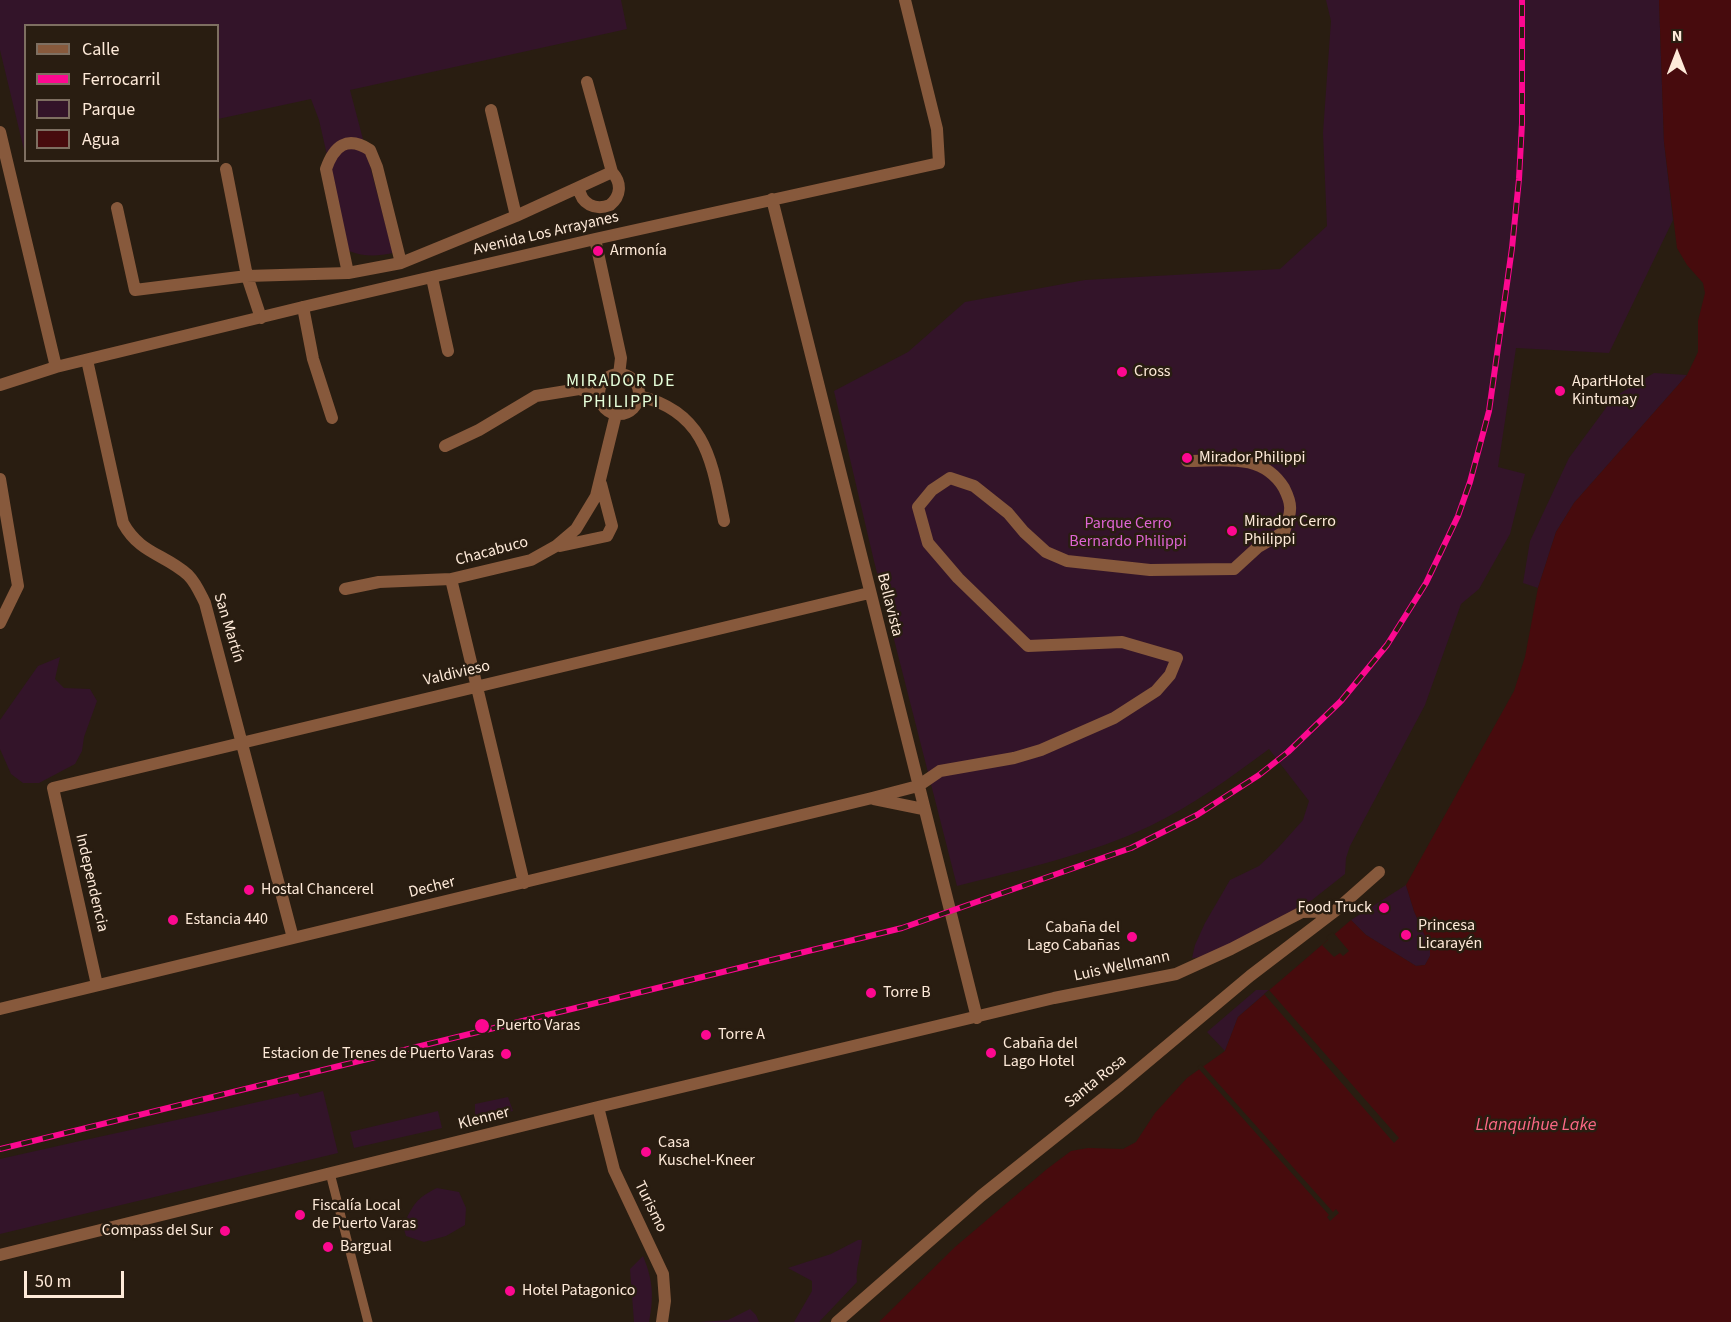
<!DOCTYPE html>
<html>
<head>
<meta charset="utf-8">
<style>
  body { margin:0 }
  #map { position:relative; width:1731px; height:1322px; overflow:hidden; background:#291d11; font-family:"Source Sans 3",sans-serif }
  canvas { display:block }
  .legend { position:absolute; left:24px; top:24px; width:195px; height:138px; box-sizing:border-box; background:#291d11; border:2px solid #7e6f61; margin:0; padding:8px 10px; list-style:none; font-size:18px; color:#feead9 }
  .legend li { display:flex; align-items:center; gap:12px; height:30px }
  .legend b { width:30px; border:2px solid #7e6f61 }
  .north { position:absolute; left:1647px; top:24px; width:60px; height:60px; -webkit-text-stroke:4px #291d11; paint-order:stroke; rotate:0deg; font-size:16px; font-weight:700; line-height:24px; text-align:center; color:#feead9 }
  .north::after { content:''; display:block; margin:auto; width:21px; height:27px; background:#feead9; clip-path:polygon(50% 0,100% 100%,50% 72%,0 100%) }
  .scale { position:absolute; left:24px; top:1271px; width:100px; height:27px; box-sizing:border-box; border:3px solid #feead9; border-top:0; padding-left:8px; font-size:18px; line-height:21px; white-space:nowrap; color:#feead9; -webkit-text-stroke:4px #291d11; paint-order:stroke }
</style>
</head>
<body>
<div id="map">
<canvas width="1731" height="1322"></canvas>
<ul class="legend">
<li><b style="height:8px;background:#87593c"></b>Calle</li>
<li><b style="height:8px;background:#fc0890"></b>Ferrocarril</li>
<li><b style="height:16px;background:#331429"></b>Parque</li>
<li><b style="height:16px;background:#470b0d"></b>Agua</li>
</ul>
<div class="north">N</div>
<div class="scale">50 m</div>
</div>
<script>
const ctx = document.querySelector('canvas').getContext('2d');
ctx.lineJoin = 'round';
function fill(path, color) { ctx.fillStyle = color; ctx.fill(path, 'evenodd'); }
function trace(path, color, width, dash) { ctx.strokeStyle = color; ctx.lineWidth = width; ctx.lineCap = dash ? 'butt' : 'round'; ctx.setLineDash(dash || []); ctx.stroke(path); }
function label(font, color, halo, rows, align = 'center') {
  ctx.font = font + ' "Source Sans 3",sans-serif'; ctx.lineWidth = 5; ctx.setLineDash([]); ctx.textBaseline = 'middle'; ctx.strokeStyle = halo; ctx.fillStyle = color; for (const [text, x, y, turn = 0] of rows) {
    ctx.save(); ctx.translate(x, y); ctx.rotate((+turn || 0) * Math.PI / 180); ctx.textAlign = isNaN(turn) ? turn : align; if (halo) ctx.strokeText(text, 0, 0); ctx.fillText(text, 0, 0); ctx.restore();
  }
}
const green = new Path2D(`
  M0,0h621l6,29 -277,61 43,163c-15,3 -29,4 -44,-2l-30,-131 -8,-21 -93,20v-93h-192l-1,128 -25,-104z
  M1326,0h333l5,142 9,78 -64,133 -93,-5 -18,119 27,7 -15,60 -31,55 -18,15 -36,101 -75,141 -4,12 -1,16 -33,26 -106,57 -14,1 3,-13 10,-22 25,-43 29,-14 19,-18 25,-28 6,-19 -40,-52c-38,28 -77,57 -119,77 -58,28 -131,44 -193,60l-83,-325 -40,-170 74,-39 57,-50 120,-22 195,-11 47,-43 -4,-93 8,-112z
  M1654,373l33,2 -113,128 -18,29 -18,56 -15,-5 7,-42 39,-83 45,-61z
  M60,657l-5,22 9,9 26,1 7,12 -13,36 -2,14 -7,13 -36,19h-16l-12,-9 -11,-25v-29l38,-54z
  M1406,885l8,26 16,36v9l-5,9 -9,1 -50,-31 -15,-15z
  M1256,990h13l-31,27 -13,34 -18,-19z
  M323,1091l15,62 -338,81v-75c99,-23 199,-43 298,-66l2,4z
  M508,1097l5,14 -38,9v-16z
  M438,1111l4,17 -88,20 -4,-16z
  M437,1188l22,4 7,16 -1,17 -19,11 -22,6 -18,-6 -3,-10c10,-21 13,-28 34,-38z
  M858,1240h4c-1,16 -7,29 -5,42l-38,40h-25l18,-31v-10l-24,-13 43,-14z
  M643,1256c10,24 11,41 6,66h-15l-4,-53z
  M750,1309l6,6 3,7h-59l28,-2z`);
const water = new Path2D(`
  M1659,0h72v1322h-852l76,-75 92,-78 24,-18 17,-3 35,1 13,-7 19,-29 32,-35 38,-27 13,-34 113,-97 15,15 50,31 9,-1 5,-9v-9l-16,-36 -8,-26 108,-194 11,-34 13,-69 18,-56 18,-29 113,-128 11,-23v-31l7,-28 -2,-10 -16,-18 -10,-17 -13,-106z`);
const pier = new Path2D(`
  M1333,932l16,19 -6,5 -3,-3 -6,4 -12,-12 6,-5 -2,-3z
  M1269,990l130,148 -5,5 -130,-149z
  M1201,1064l132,148 3,-3 3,4 -9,8 -3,-4 2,-2 -132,-148z`);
const pedestrian = new Path2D(`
  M330,1173l38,149`);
const minor = new Path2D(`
  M491,110l25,106
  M0,132l56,235
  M226,169l21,107 14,42
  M579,188c2,16 16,23 31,17 11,-9 12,-22 2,-33
  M772,199l205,819
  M117,208l18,82 112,-14 101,-3 53,-10 115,-47 96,-44 -25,-90
  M595,239l26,119 -2,17
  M348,273l-22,-104c8,-23 21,-34 44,-19l7,17 24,96
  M432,278l16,73
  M303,307l10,52 19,59
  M87,360l36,163c17,31 42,31 65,52 8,8 12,18 17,28l88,335
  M599 394a20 20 0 1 1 40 0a20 20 0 1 1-40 0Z
  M0,385l56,-18 247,-60 292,-68 344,-76 -2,-34 -32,-129
  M639,396c68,16 73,67 85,125
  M445,446l34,-16 57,-34 43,-7 20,6
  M0,479l18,107 -18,37
  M560,546l47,-10 5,-10 -11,-42
  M451,579l73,304
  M345,589l34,-7 72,-3 80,-19 25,-14 20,-17 20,-33 20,-82
  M874,799l49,10
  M97,985l-44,-197 816,-195
  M0,1009l872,-211 46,-12 22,-15 74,-13 27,-8 73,-32 42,-27 14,-16 7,-17 -55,-16 -94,4 -70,-68 -30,-35 -10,-36 14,-17 18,-12 24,8 34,27 16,19 22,20 21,9 83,9 84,-1 24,-22 26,-15c2,-7 6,-15 6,-22 1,-7 -3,-16 -6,-22 -22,-36 -61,-27 -97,-27
  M598,1107l16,63 49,104 2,27 -3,21
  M0,1255l598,-148 456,-109 122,-24 55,-25 71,-37 33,-1
  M837,1322l144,-126 139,-111 130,-109 85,-65 44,-39`);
const rail = new Path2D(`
  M0,1149l902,-221 229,-80 66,-33 62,-40 29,-23 53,-51 46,-56 39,-62 32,-67 12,-34 19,-71 23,-163 7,-69 3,-56v-123`);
const markers = [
  [598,251,6,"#fc0890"],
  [1122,372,6,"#fc0890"],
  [1560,391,6,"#fc0890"],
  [1187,458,6,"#fc0890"],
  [1232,531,6,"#fc0890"],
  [249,890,6,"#fc0890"],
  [1384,908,6,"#fc0890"],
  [173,920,6,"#fc0890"],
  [1406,935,6,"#fc0890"],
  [1132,937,6,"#fc0890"],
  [871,993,6,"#fc0890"],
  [482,1026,8,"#fc0890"],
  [706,1035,6,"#fc0890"],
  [991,1053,6,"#fc0890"],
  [506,1054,6,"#fc0890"],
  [646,1152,6,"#fc0890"],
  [300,1215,6,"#fc0890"],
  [225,1231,6,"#fc0890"],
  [328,1247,6,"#fc0890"],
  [510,1291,6,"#fc0890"]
];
const streetNames = [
  ["Avenida Los Arrayanes",546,234,-13],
  ["Chacabuco",492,552,-15],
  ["Bellavista",889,605,76],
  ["San Martín",228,628,73],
  ["Valdivieso",457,674,-13],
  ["Independencia",91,883,77],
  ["Decher",432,888,-14],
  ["Luis Wellmann",1122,967,-12],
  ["Santa Rosa",1096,1082,-39],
  ["Klenner",484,1119,-14],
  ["Turismo",650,1207,64]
];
const poiNames = [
  ["Armonía",610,251],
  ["Cross",1134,372],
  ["ApartHotel",1572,382],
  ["Kintumay",1572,400],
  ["Mirador Philippi",1199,458],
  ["Mirador Cerro",1244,522],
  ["Philippi",1244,540],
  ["Hostal Chancerel",261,890],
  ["Food Truck",1372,908,"right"],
  ["Estancia 440",185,920],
  ["Princesa",1418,926],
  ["Licarayén",1418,944],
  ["Cabaña del",1120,928,"right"],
  ["Lago Cabañas",1120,946,"right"],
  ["Torre B",883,993],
  ["Puerto Varas",496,1026],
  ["Torre A",718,1035],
  ["Cabaña del",1003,1044],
  ["Lago Hotel",1003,1062],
  ["Estacion de Trenes de Puerto Varas",494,1054,"right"],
  ["Casa",658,1143],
  ["Kuschel-Kneer",658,1161],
  ["Fiscalía Local",312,1206],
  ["de Puerto Varas",312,1224],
  ["Compass del Sur",213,1231,"right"],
  ["Bargual",340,1247],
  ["Hotel Patagonico",522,1291]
];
const parkNames = [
  ["Parque Cerro",1128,524],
  ["Bernardo Philippi",1128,542]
];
const neighbourhoodNames = [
  ["MIRADOR DE",621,382],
  ["PHILIPPI",621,403]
];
const waterNames = [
  ["Llanquihue Lake",1536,1126]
];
fill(green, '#331429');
fill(water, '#470b0d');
fill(pier, '#291d11');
trace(pedestrian, '#87593c', 9);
trace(minor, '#87593c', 12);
trace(rail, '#fc0890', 6);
trace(rail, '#291d11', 4, [11]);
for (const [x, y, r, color] of markers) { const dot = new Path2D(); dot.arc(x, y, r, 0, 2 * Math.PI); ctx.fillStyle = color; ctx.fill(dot); trace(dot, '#291d11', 2); }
label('16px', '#feead9', '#291d11', streetNames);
label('16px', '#feead9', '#291d11', poiNames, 'left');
label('16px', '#df65d4', '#291d11', parkNames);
ctx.letterSpacing = '1.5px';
label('18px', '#e6ffdb', '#291d11', neighbourhoodNames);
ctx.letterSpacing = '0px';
label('italic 18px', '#fd6986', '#291d11', waterNames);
</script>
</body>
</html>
